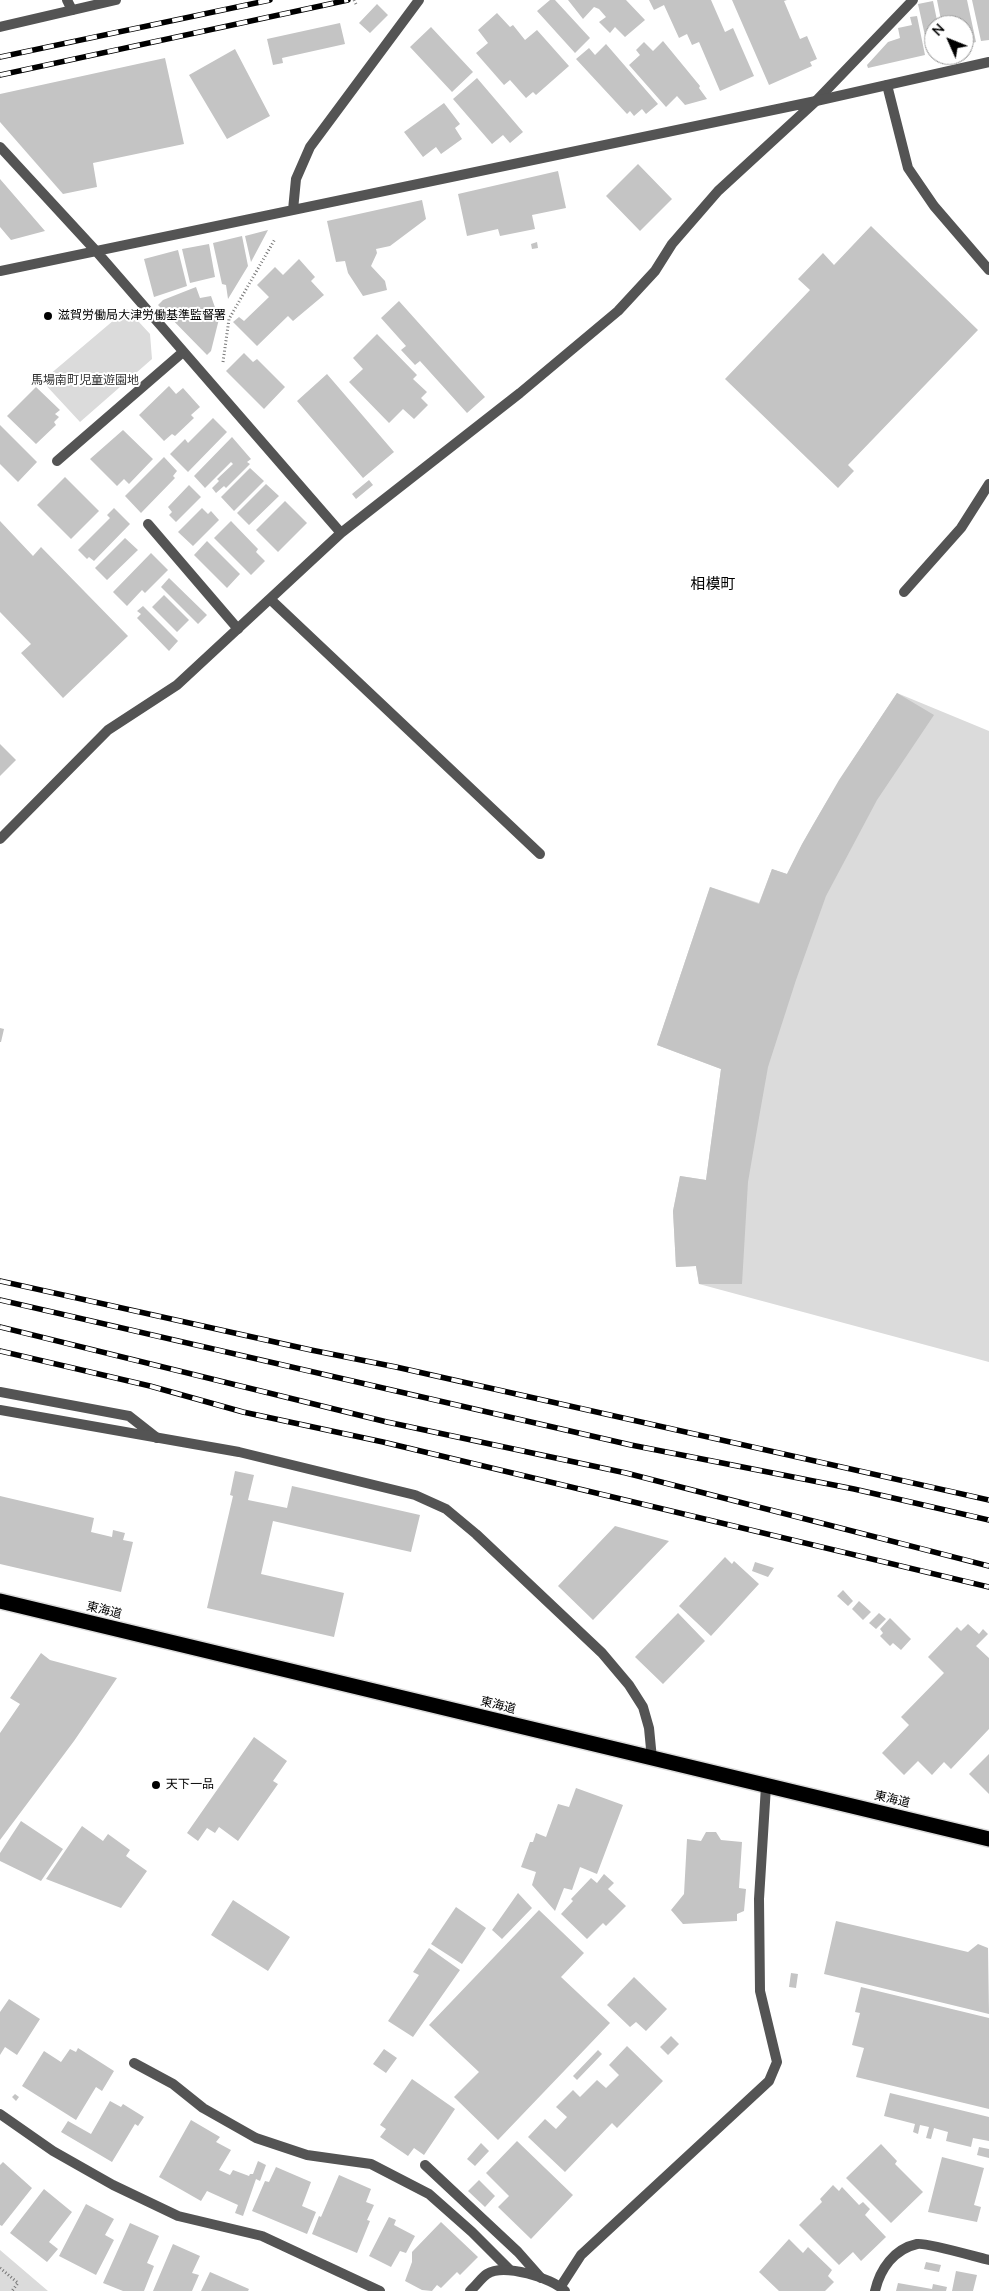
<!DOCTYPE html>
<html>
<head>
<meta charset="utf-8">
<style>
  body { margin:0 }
  #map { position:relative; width:989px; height:2291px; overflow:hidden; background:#fff; font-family:"Nunito Sans",sans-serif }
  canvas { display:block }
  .north { position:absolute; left:924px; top:15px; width:50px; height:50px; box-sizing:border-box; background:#fff; border:1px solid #999; border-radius:50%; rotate:314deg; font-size:14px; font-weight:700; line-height:20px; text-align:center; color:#000 }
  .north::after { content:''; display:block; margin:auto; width:18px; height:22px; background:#000; clip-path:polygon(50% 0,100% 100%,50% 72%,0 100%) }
</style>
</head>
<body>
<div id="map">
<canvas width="989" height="2291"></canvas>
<div class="north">N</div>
</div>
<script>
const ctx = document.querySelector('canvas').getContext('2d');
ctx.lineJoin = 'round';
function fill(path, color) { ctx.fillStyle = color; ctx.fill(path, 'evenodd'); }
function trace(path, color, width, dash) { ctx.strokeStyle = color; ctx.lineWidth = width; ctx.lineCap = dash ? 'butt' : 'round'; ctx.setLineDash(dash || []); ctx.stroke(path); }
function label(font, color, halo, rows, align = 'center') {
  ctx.font = font + ' "Nunito Sans","Noto Sans JP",sans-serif'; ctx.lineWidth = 4; ctx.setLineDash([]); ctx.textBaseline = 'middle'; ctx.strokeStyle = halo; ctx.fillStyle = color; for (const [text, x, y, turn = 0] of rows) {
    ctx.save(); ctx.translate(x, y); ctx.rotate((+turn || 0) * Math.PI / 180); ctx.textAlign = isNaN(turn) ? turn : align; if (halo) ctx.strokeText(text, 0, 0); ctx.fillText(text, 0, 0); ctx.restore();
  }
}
const green = new Path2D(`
  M127,309l23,25 2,25 -72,63 -38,-41z
  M897,693l92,38v631l-290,-78 -3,-18 -20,1 -3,-56 7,-35 26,4 15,-111 -64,-24 53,-158 49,16 13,-34 15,5c31,-64 71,-122 110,-181z
  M0,2250l48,41h-48z`);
const building = new Path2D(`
  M550,0h5l35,38 -15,15 -38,-42z
  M568,0h58l19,20 -20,17 -10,-10 -5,6 -11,-11 7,-5 -7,-8 -5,-2 -11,12z
  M649,0h62l14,32 8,-4 21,48 -34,15 -21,-49 -7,3 -5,-11 -8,4 -15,-33 -10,5z
  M732,0h55l-3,1 16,38 7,-3 10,23 -7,3 2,4 -43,19z
  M937,0h30l9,42 -12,3v-20h-22z
  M972,0h17v40l-8,1z
  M933,1l5,24h-4v28l-5,1 -11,-50z
  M377,4l11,11 -18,18 -11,-10z
  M497,13l13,14 3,-2 12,15 12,-10 32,36 -33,29 -3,-3 -7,6 -16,-18 -6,5 -28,-32 12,-10 -10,-13z
  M917,16l8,39 -57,13 -1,-3 21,-23 12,-4 -2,-10 14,-3 -2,-8z
  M340,23l5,21 -63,14 1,5 -10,2 -6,-26z
  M431,27l42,45 -21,20 -42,-45z
  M663,41l37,45 -1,2 8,11 -22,6 -8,-9 -11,11 -37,-42 11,-10 -4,-5 8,-8 9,9z
  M606,44l52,60 -12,10 -4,-5 -8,7 -4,-5 -3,3 -51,-55 13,-11 6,7z
  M235,49l35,67 -43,23 -38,-64z
  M165,58l19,86 -91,19 4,24 -34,7 -63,-72v-28z
  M477,78l46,54 -13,11 -7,-8 -11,9 -39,-45z
  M444,103l16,21 -5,4 7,11 -21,15 -5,-7 -13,10 -19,-25z
  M638,164l34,35 -32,32 -34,-35z
  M558,171l8,37 -34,7 3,14 -35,7 -2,-7 -31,7 -9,-42z
  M0,179l45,52 -34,9 -11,-13z
  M422,200l4,19 -36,27 -14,3 1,4 -6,13 14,15 2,9 -24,6 -15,-23 -3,-12 -9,1 -9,-41z
  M871,226l107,104 -130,135 6,6 -16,17 -113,-109 85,-89 -12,-11 25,-26 11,12z
  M268,230l-17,32 -6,-26z
  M242,236l6,30 -20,33 -2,-14 -4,-1 -9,-41z
  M537,242l1,6 -6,1 -1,-5z
  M209,244l6,33 -25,6 -8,-34z
  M178,250l9,36 -33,11 -10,-38z
  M299,259l16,18 -4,4 13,14 -31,26 -5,-5 -31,30 -24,-24 6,-5 5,4 25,-24 -12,-12 18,-18 8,8z
  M196,287l4,11 11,-2 8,23 -8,32 -4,4 -49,-50 5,-5z
  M399,301l86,96 -18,16 -47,-52 -5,4 -14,-15 5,-4 -25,-28z
  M377,334l40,41 -4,4 14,13 -6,6 7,7 -14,14 -11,-10 -14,14 -40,-41 14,-13 -10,-11z
  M244,353l9,9 4,-3 28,28 -21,22 -38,-38z
  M327,374l67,78 -31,26 -66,-77z
  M169,386l7,8 7,-6 17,19 -9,8 3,3 -19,18 -3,-2 -8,7 -25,-26z
  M36,387l24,23 -5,4 4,3 -5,5 2,3 -20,19 -29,-28z
  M213,418l14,14 -39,40 -18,-18 15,-15 3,4z
  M0,425l37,37 -19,20 -18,-18z
  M123,430l30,29 -24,25 -5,-5 -7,7 -27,-27z
  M232,437l19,22 -4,3 3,2 -24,24 -2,-2 -8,7 -4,-5 7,-7 -2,-2 16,-15 -2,-2 -26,26 -11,-12z
  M164,457l13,14 -4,5 2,2 -34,35 -16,-17z
  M250,468l14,13 -30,30 -13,-14z
  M65,477l34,34 -28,28 -34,-34z
  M369,480l4,5 -17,14 -4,-5z
  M266,484l13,12 -30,29 -12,-12z
  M189,485l12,12 -25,25 -7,-7 3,-3 -4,-5z
  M285,501l22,22 -29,29 -22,-22z
  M114,508l16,16 -36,37 -5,-4 -2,2 -9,-9 32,-32 -3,-3z
  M202,508l6,6 3,-3 8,9 -26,26 -15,-14z
  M0,521l33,35 8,-9 87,89 -65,62 -42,-45 10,-9 -31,-32z
  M231,521l27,28 -2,3 9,9 -14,14 -37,-37z
  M125,538l13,12 -31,30 -12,-12z
  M207,541l33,33 -13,14 -33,-33z
  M151,553l17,17 -23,23 -3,-3 -15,16 -14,-14z
  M169,578l38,37 -9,9 -37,-37z
  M164,595l25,25 -12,12 -25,-25z
  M143,606l35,35 -9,10 -32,-33 4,-4 -4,-3z
  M897,693l37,22 -57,85 -51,96 -30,84 -28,87 -8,45 -12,70 -6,102h-43l-3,-18 -20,1 -3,-56 7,-35 26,4 15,-111 -64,-24 53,-158 49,17 13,-35 15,5 15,-30 37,-64z
  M0,744l16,16 -16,16z
  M0,1028l4,1 -3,13h-1z
  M235,1471l19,4 -6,25 39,8 5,-22 128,29 -9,37 -138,-31 -12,53 83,19 -10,44 -127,-29 26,-112 -3,-1z
  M0,1496l94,22 -3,14 21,5 1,-7 12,3 -2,7 10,2 -12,50 -121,-28z
  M615,1526l54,15 -76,79 -35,-34z
  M725,1557l7,7 2,-3 25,23 -48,52 -32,-30z
  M755,1562l19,6 -6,9 -16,-6z
  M843,1590l10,11 -5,5 -11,-10z
  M859,1601l12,11 -8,8 -11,-11z
  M678,1613l27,28 -42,43 -28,-27z
  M879,1613l7,6 -10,10 -7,-6z
  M890,1618l21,21 -10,11 -8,-7 -3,3 -10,-10 3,-3 -3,-4z
  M968,1624l11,10 4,-5 5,5 -12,12 13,12v71l-38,40 -7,-7 -12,13 -14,-14 -14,14 -22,-22 27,-28 -8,-8 43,-44 -16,-16 29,-30 4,4z
  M41,1653l9,7 67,18 -43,63 -74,99v-107l20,-29 -10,-6z
  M254,1737l33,24 -14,20 5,3 -40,57 -19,-14 -4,6 -8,-5 -9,13 -11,-8z
  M989,1754v40l-20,-20z
  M576,1788l47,17 -26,69 -17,-7 -8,23 -8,-2 -9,23 -23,-26 4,-13 -15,-5 9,-25h3l3,-9 10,4 12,-33 11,3z
  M21,1821l42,28 -22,32 -41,-20v-8z
  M82,1826l21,15 5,-7 22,16 -4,6 21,15 -26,37 -75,-29z
  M706,1832h10l5,8 21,2 -3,46 7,1 -2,22 -7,3v7l-54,3 -12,-14 13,-16 3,-55 14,2z
  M604,1874l10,9 -6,6 18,17 -20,20 -3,-3 -16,16 -26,-25 12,-13 -2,-2 20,-21 6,5z
  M518,1893l14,15 -30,31 -10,-9z
  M233,1900l57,37 -22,34 -57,-36z
  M456,1907l30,21 -24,36 -31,-20z
  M539,1910l45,43 -23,24 49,46 -112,117 -44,-43 25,-25 -50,-47z
  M836,1921l132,31 10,-8 10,4 1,66 -165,-40z
  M429,1948l31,22 -47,67 -25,-16 31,-46 -6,-3z
  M791,1973l7,1 -2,14 -7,-1z
  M634,1977l33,32 -21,22 -10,-9 -6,5 -23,-22z
  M861,1987l128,31v91l-133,-32 8,-29 -12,-3 8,-32 -5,-1z
  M9,1999l31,20 -23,36 -12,-8 -5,8v-43z
  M671,2036l8,8 -11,11 -8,-8z
  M627,2046l36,35 -46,47 -5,-5 -47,49 -37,-35 17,-18 11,10 11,-12 -11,-10 17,-17 7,7 17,-17 9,8 13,-13 -10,-10z
  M78,2048l36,23 -12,20 -6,-4 -20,33 -54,-34 22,-35 17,11 9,-13 6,3z
  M384,2049l13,9 -11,15 -13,-9z
  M598,2050l4,4 -25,26 -4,-4z
  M412,2079l43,30 -31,46 -10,-7 -6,8 -28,-19 6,-8 -6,-4z
  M890,2093l99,24v24l-16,-3 -2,9 -25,-6 2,-9 -14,-4 -3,11 -5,-1 3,-11 -9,-2 -2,9 -5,-2 2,-8 -31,-8z
  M15,2094l4,3 -3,4 -4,-4z
  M110,2101l11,6 2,-3 21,13 -6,9 -3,-2 -23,38 -51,-30 7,-11 23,13z
  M191,2120l29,17 -4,5 15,8 -12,20 11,5 3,-5 16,6 1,-2h3l5,-13 8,4 -6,16 -4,-2 -13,37 -8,-3 3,-8 -31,-14 -6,10 -42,-24z
  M517,2141l56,54 -42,44 -33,-32 11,-11 -23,-23z
  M481,2143l8,8 -14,15 -8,-7z
  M881,2144l16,17 -2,3 28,28 -32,31 -45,-45z
  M979,2147l10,2v9l-12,-3z
  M942,2157l42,11 -10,37 7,2 -4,15 -49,-10z
  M3,2162l29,26 -30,38 -2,-1v-60z
  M276,2167l35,15 -9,24 14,6 -9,22 -55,-23 13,-30 4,1z
  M339,2175l32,14 -5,13 8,3 -7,15 3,1 -13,32 -45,-19 7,-18 2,1z
  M479,2180l16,16 -10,11 -17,-16z
  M833,2185l6,6 3,-4 17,18 4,-3 7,7 -5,6 21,22 -25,24 -8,-9 -14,13 -40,-40 23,-23 -2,-3z
  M44,2189l28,23 -23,30 9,7 -11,13 -37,-29z
  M86,2204l28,15 -9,16 9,5 -18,35 -37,-19z
  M389,2217l7,3 -2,5 21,11 -9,17 -6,-2 -9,16 -22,-11z
  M441,2222l37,35 -18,18 -3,-3 -16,16 -4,-3 -5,6 -10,-1 -17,-9 7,-19v-10z
  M130,2223l29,13 -12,27 7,3 -10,25h-21l-20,-8z
  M789,2239l14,14 5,-6 24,23 -4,6 6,6 -9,9h-46l-20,-19z
  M173,2244l27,12 -8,17 7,2 -7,16h-39z
  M926,2262l15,3 -2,7 -15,-3z
  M956,2271l21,4 -4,16h-21z
  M210,2272l39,17 -1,2h-47z
  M898,2283l34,6 1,-5 14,3 -1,4h-50z`);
const path = new Path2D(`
  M354,0l2,4
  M223,362l6,-43 46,-80
  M0,2268l18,15 -6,8`);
const lane = new Path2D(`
  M67,0l5,10
  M887,85l21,83 26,38 55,64
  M816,101l97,-101
  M148,524l90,105
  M904,592l57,-64 28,-44
  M0,1392l129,24 28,22
  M134,2063l39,21 30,24 53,30 51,17 64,9 58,30 43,38 37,37
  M425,2165l93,87 23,26
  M561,2286l20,-31 188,-174 8,-19 -17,-71 -1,-92 7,-113`);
const street = new Path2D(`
  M0,27l116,-27
  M0,147l96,104 245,282
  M293,210l3,-31 14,-32 109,-147
  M0,271l816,-170 173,-39
  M57,461l126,-109
  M270,599l270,255
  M0,839l108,-109 69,-45 164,-152 179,-140 98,-82 37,-40 17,-27 46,-53 98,-90
  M0,1410l239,42 176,43 31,14 30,25 126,119 27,32 14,22 6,21 3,31
  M0,2114l53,37 60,34 65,31 84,20 118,55
  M470,2291c6,-5 11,-13 17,-17 17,-11 65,4 78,17
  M875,2291c5,-22 19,-42 42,-47 9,-2 59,13 72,16`);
const highway = new Path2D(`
  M0,1601l989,238`);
const rail = new Path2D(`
  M0,57l270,-57
  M0,75l348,-75
  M0,1281l311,69 85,17 593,133
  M0,1300l631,145 223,44 135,31
  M0,1327l387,95 239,51 363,93
  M0,1351l150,35 93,26 140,30 606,145`);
const markers = [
  [48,316,5,"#000"],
  [156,1785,5,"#000"]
];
const poiNames = [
  ["滋賀労働局大津労働基準監督署",58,316],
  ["天下一品",166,1785]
];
const parkNames = [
  ["馬場南町児童遊園地",85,381]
];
const streetNames = [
  ["東海道",104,1611,14],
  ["東海道",498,1706,14],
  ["東海道",892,1800,13]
];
const quarterNames = [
  ["相模町",713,585]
];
fill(green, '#dbdbdb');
fill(building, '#c4c4c4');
trace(highway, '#dbdbdb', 18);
trace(path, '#767676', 3, [1, 2.5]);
trace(lane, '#545454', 10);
trace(street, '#545454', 10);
trace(highway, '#000', 15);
trace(rail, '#000', 5.5);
trace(rail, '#fff', 4, [11]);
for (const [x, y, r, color] of markers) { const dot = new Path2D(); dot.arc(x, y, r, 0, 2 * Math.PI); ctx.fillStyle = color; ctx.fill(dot); trace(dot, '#fff', 2); }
label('12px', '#000', '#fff', poiNames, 'left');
label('12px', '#323232', '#fff', parkNames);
label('12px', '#000', '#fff', streetNames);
label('15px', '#000', '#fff', quarterNames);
</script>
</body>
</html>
